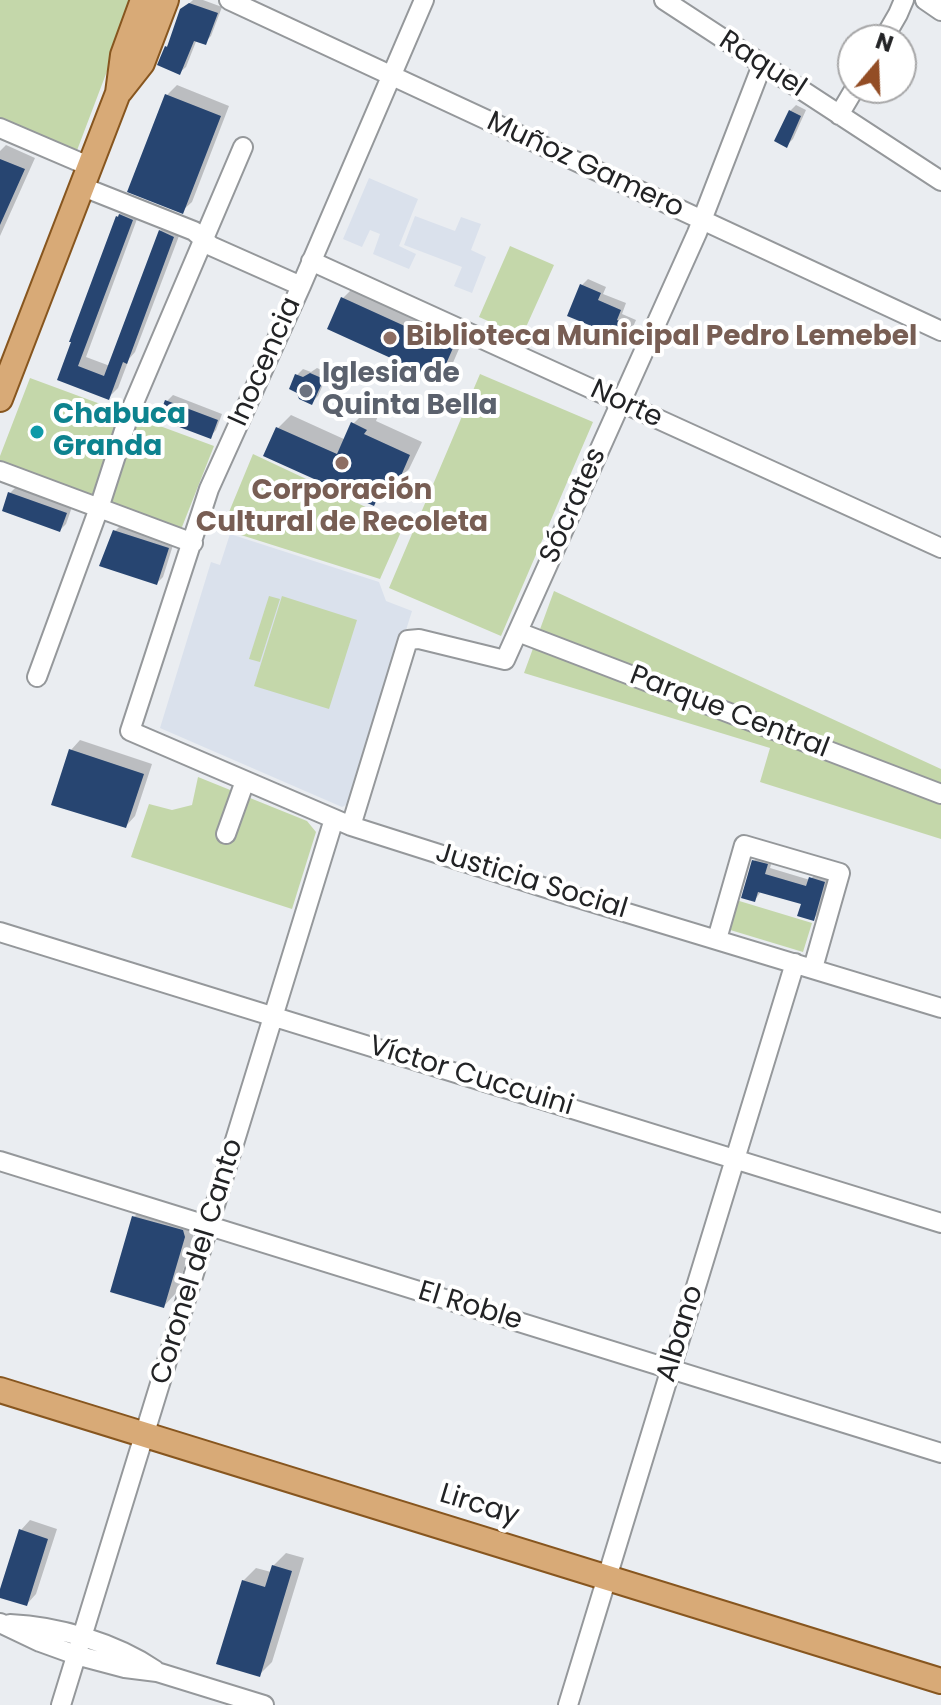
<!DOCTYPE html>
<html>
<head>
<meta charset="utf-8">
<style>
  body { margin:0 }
  #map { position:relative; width:941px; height:1705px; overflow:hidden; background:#eaedf1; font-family:Poppins,sans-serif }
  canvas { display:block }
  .north { position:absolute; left:837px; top:24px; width:80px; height:80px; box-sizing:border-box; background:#fff; border:2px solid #a7a7a8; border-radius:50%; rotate:19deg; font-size:22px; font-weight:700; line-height:32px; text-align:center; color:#222325 }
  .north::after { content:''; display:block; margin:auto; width:28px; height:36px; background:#934d25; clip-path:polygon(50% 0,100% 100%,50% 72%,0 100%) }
</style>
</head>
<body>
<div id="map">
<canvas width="941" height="1705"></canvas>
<div class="north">N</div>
</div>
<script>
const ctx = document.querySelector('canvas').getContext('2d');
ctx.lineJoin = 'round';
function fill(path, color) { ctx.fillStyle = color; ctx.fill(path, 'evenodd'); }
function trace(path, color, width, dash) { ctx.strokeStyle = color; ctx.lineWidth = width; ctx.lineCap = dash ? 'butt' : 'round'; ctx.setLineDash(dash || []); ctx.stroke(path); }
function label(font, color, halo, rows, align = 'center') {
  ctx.font = font + ' Poppins,sans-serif'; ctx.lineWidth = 8; ctx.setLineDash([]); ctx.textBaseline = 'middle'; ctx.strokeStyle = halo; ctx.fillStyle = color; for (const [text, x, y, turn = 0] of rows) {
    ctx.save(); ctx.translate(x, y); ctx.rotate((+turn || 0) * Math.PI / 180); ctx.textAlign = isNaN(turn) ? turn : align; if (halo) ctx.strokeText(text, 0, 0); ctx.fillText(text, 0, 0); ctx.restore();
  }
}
const built = new Path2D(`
  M369,178l49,21 -19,47 17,8 -7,15 -36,-15 7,-20 -10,-4 -8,17 -19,-8z
  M415,216l40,15 6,-14 20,7 -10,26 15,7 -14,36 -18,-7 8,-19 -58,-22z
  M230,534l149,48 7,19 26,10 -60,191 -10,5 -182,-79 51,-166 9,3z`);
const green = new Path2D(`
  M0,0h134l-58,153 -76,-33z
  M510,246l44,19 -32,71 -43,-19z
  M480,374l113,48 -92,214 -112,-48z
  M30,378l184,68 -32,81 -5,2 -177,-68v-5z
  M253,454l151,71 -24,54 -158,-50z
  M554,591l387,178v70l-181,-57 10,-34 -246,-75z
  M269,596l11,3 -20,63 -11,-3z
  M282,596l75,24 -28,89 -75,-23z
  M198,777l109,44 9,11 -24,77 -161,-52 18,-53 23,6 20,-5z
  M736,900l76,23 -9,29 -76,-23z`);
const shadow = new Path2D(`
  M193,0h10l19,7 -11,29 -6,6 -8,-3 -11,28 -7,6 -13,-26 5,-5 11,-32z
  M177,85l52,21 -37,96 -10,9 -15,-116z
  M796,105l10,5 -13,29 -6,6 3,-34z
  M6,145l29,13 -35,78v-85z
  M126,208l14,3 -54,146 24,9 50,-135 9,-9 13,6 -47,124 -6,7 -11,29 -9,9 -50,-18 58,-162z
  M588,279l18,8 -3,7 23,9 -4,11 14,6 -7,16 -6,6 -41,-57z
  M356,285l109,50 -13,30 -13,13 -96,-80z
  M317,368l11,5 -10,23 -6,6 -13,-11 -2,-16 6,-6 8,3z
  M173,395l49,19 -6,16 -6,7 -43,-36z
  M366,411l12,5 -2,5 46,21 -13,27 -13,13 -5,-2 -4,11 -13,13 -96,-76 13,-13 55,25 7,-16z
  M16,487l56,20 -6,17 -6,6 -50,-37z
  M121,525l53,17 -11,35 -6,6 -42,-52z
  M80,740l72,24 -17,52 -9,10 -55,-76z
  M760,855l13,4 -3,9 40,12 7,-8 13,4 -11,37 -6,6 -10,-16 -41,-13 -7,10 -1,-39z
  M147,1204l50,19 -20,69 -13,14 -30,-89z
  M30,1520l27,9 -21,65 -9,10 -27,-8 21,-66z
  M286,1553l18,5 -32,104 -13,13 -16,-94 13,-13 15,4 2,-6z`);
const building = new Path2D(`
  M189,3l29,10 -12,32 -12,-4 -14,34 -23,-10 8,-19 2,1 13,-38z
  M165,94l56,22 -38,98 -56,-22z
  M789,110l12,6 -14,32 -13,-7z
  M0,159l25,10 -25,56z
  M119,214l14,6 -55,146 26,10 55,-146 15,7 -47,127 -4,-2 -14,38 -52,-20 14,-38h-2l47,-126 2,1z
  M580,284l21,9 -3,7 23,10 -4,10 14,6 -7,18 -36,-16 1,-3 -22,-9z
  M341,297l112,51 -14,32 -112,-51z
  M310,373l14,6 -12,26 -13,-6 -2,-6 -8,-4 6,-15 8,3z
  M165,400l53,20 -7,19 -53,-20z
  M351,422l16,8 -3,4 46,21 -13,30 -11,-5 -12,26 -111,-50 13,-29 61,27z
  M8,492l59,21 -7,19 -58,-21z
  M113,530l56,18 -12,37 -58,-19z
  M69,749l75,25 -18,54 -75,-23z
  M752,860l16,4 -3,10 41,12 3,-9 16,5 -11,39 -17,-5 4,-12 -43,-12 -3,10 -14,-4z
  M132,1216l51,14 2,7 -21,71 -54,-16z
  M19,1529l29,10 -21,67 -27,-8v-9z
  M272,1565l20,6 -32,106 -44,-13 26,-84 23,7z`);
const minor = new Path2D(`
  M229,0l712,331
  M424,0l-123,286 -92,203 -79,242 221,95 217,69 373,113
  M664,0l277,181
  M925,0l16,11
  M883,40l15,-26 6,-14
  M839,115l16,-27
  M0,128l91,39
  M83,187l111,44 17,15 90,40
  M311,261l630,287
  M0,471l193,72
  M518,632l423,162
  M37,677l62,-169 31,-96 113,-265
  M351,826l57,-186 11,-1 86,21 192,-427 65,-168
  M226,834l19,-53
  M0,932l941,291
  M717,939l27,-94 96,28 -27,95
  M0,1161l941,292
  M0,1623l40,19 36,13 49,13 32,4 107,33
  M10,1624c48,2 105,19 145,46
  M61,1705l273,-886
  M568,1705l227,-742`);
const major = new Path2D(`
  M120,91l22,-28 24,-63
  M0,399l118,-306 5,-38 20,-55
  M0,1390l941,291`);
const markers = [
  [390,338,8,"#8d6e63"],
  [306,391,8,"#6b7280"],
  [37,432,8,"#0f9aa8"],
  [342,463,8,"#8d6e63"]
];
const streetNames = [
  ["Raquel",762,65,33],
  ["Muñoz Gamero",585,166,25],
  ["Inocencia",266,362,-66],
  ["Norte",626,405,25],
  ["Sócrates",574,506,-66],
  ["Parque Central",729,713,21],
  ["Justicia Social",531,882,17],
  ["Víctor Cuccuini",471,1077,17],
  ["Coronel del Canto",198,1262,-73],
  ["El Roble",470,1307,17],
  ["Albano",681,1334,-73],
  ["Lircay",479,1506,17]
];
const educationNames = [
  ["Biblioteca Municipal Pedro Lemebel",406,338],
  ["Corporación",342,492,"center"],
  ["Cultural de Recoleta",342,524,"center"]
];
const worshipNames = [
  ["Iglesia de",322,375],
  ["Quinta Bella",322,407]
];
const cultureNames = [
  ["Chabuca",53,416],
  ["Granda",53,448]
];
fill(built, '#dae1ec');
fill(green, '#c4d7aa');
fill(shadow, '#0003');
fill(building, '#274571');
trace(minor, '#95989b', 22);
trace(major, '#87561f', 28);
trace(minor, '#fff', 18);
trace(major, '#d8aa77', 24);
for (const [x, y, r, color] of markers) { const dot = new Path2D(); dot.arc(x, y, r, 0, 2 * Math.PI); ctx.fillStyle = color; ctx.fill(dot); trace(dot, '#fff', 3); }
label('28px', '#222325', '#fff', streetNames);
label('bold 28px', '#785e54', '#fff', educationNames, 'left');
label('bold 28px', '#5b616d', '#fff', worshipNames, 'left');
label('bold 28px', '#0d838f', '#fff', cultureNames, 'left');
</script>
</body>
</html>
